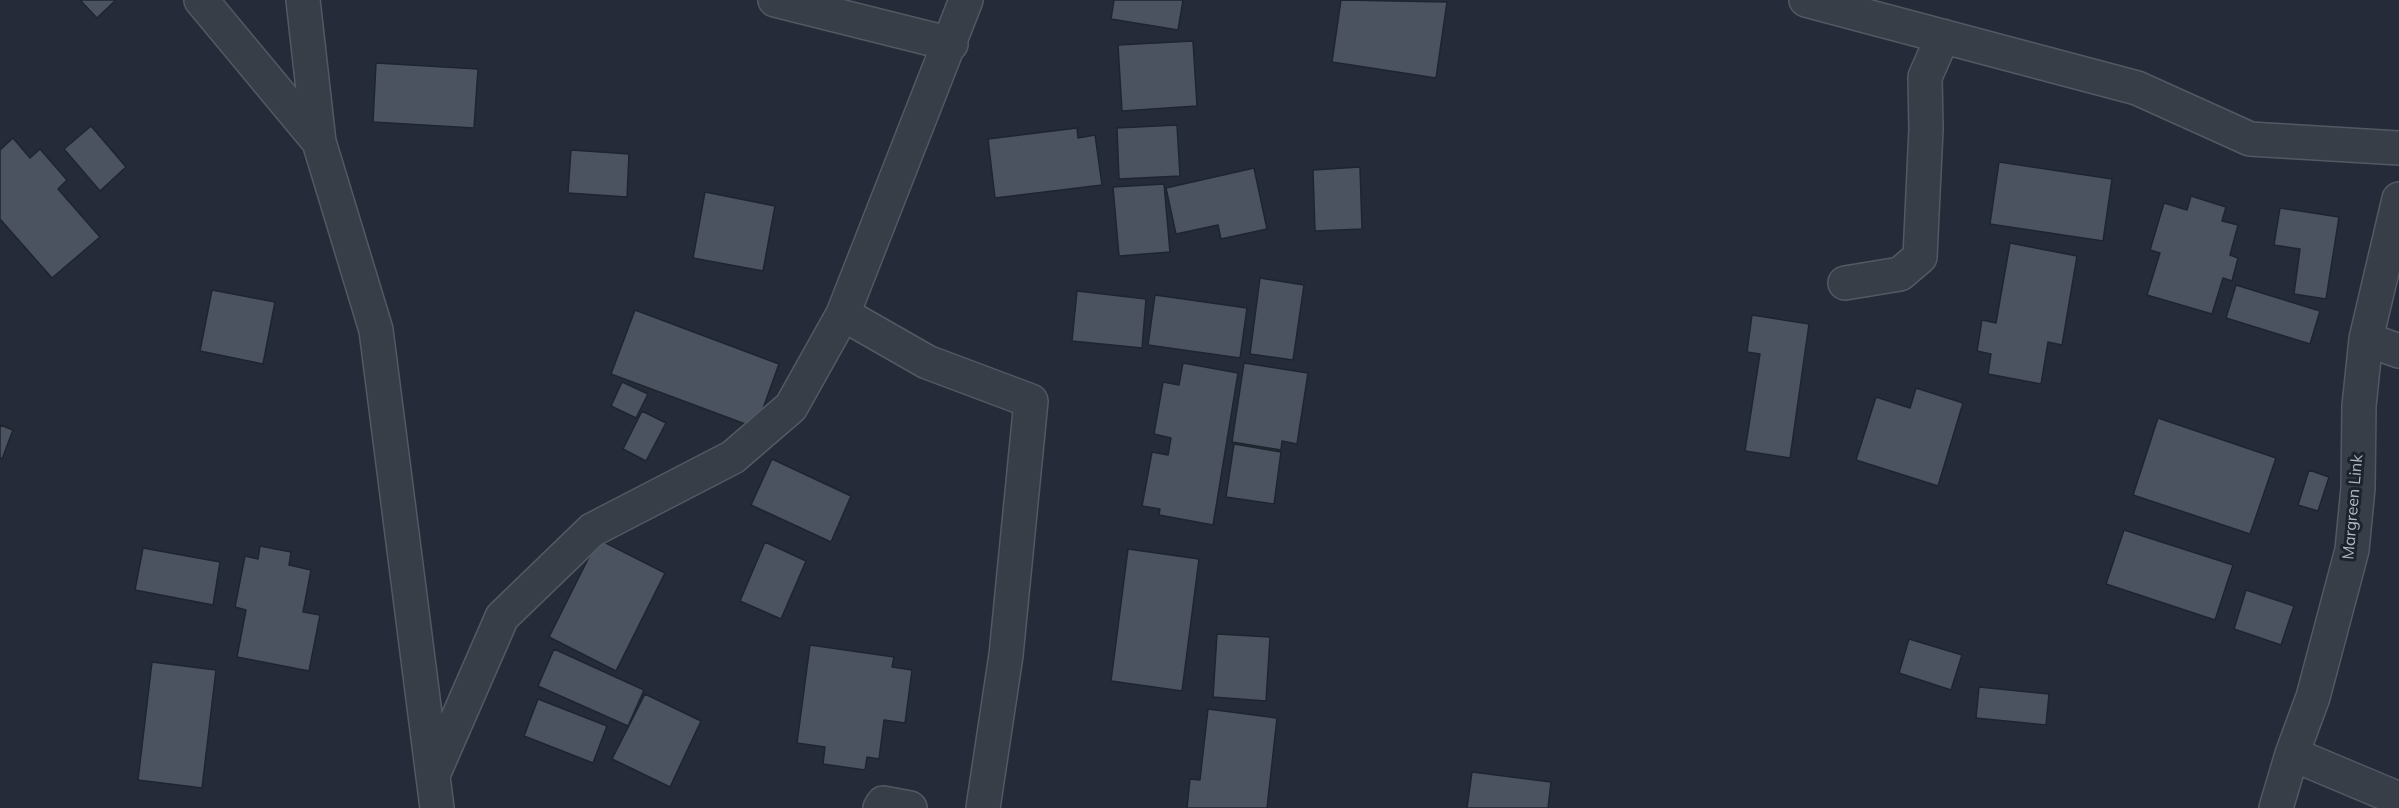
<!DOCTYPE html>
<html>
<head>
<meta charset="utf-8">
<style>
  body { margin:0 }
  canvas { display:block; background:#252b38 }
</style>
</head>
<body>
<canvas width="2399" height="808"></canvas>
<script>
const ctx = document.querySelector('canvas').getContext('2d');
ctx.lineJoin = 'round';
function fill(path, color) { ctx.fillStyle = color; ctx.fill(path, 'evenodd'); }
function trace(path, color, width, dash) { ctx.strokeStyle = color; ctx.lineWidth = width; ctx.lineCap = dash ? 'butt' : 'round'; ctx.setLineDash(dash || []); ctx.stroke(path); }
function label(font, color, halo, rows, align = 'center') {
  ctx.font = font + ' Mulish,sans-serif'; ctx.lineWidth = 6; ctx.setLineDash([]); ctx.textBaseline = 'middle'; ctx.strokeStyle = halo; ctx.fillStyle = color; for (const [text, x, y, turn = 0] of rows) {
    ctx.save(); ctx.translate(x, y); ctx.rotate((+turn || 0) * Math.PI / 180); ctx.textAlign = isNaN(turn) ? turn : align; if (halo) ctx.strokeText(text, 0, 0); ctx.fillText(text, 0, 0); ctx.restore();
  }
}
const building = new Path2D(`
  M80,0h36l-19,18z
  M1114,0h69l-5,30 -67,-11z
  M1341,0l106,2 -11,76 -104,-16z
  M1193,41l4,65 -75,5 -4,-66z
  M376,63l102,6 -4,59 -101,-6z
  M1177,125l3,51 -61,3 -2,-51z
  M91,126l35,41 -26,24 -36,-42z
  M1077,128l1,10 17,-3 7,50 -107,13 -7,-59z
  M13,138l17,20 10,-9 27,31 -9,9 42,48 -48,41 -52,-59v-69z
  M571,150l58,4 -2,43 -59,-4z
  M1999,162l113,17 -9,62 -113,-17z
  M1360,167l2,62 -47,2 -2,-61z
  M1254,168l13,61 -46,10 -3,-14 -42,9 -10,-46z
  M1164,184l6,68 -51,4 -6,-69z
  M705,192l70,14 -12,65 -70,-13z
  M2191,196l35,11 -4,14 16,4 -8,30 8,3 -6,23 -9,-3 -11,36 -65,-19 13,-42 -10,-3 14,-47 23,7z
  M2280,208l59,9 -13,82 -32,-5 6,-45 -26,-4z
  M2010,243l67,13 -15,89 -14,-3 -7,42 -53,-10 3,-20 -14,-3 5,-31 14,3z
  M1260,278l44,7 -11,75 -43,-6z
  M2236,285l84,26 -10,33 -84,-26z
  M212,290l63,12 -12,62 -63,-13z
  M1077,291l69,8 -4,49 -70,-7z
  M1155,295l92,13 -7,50 -92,-13z
  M635,310l144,54 -23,64 -145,-54z
  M1752,315l57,9 -19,134 -45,-7 15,-97 -13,-2z
  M1183,363l55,10 -25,152 -54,-10 1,-6 -18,-3 10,-54 16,3 3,-17 -17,-4 9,-52 16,3z
  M1244,363l64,10 -11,71 -15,-3 -1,9 -49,-8z
  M622,382l26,12 -12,24 -25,-12z
  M1916,388l47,15 -25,83 -82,-26 20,-63 34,11z
  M642,411l24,12 -20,38 -23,-12z
  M2158,418l118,40 -26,76 -117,-39z
  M0,425l13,5 -11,29 -2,-1z
  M1234,444l47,8 -7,52 -48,-7z
  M772,459l79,37 -20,46 -80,-37z
  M2309,470l20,7 -11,34 -20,-6z
  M2124,530l109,35 -18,55 -109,-36z
  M598,539l67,34 -49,98 -67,-34z
  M765,542l41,19 -25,58 -41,-18z
  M260,546l31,6 -2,13 22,5 -8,42 17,3 -11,56 -72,-14 9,-47 -11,-3 10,-51 13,3z
  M143,548l77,14 -7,43 -78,-15z
  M1128,549l71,10 -17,132 -71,-10z
  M2246,590l48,16 -13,39 -47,-16z
  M1217,634l53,3 -4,64 -53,-4z
  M1909,639l53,16 -11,35 -52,-17z
  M810,645l84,12 -2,10 20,3 -7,53 -21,-3 -5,39 -12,-2 -2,13 -42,-6 2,-17 -28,-4z
  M554,649l90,41 -16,36 -90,-40z
  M152,662l64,8 -14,118 -64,-8z
  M1979,687l70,7 -3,31 -70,-7z
  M645,694l56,27 -31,66 -58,-28z
  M538,699l69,27 -14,37 -69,-27z
  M1208,709l69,9 -10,90h-80l3,-29 10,1z
  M1472,772l79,10 -3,26h-81z`);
const minor = new Path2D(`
  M201,0l118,142 57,188 61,478
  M303,0l16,142
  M775,0l176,44
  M1806,0l331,88 113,51 149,9
  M1845,283l55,-9 20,-17 6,-128 -1,-52 18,-41
  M843,314l84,48 104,39 -25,254 -23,153
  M2366,339l33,12
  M2292,754l107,45
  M433,775l69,-158 90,-87 141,-73 58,-50 52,-93 123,-314
  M880,808l3,-5 27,5
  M2276,808l16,-54 21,-57 39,-147 6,-62 1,-82 7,-67 33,-140`);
const streetNames = [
  ["Margreen Link",2353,507,-85]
];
fill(building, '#4b5361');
trace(building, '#1f252f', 1.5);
trace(minor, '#535963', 36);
trace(minor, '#383e48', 33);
label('16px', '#b3b9c4', '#1d232d', streetNames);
</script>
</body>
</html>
